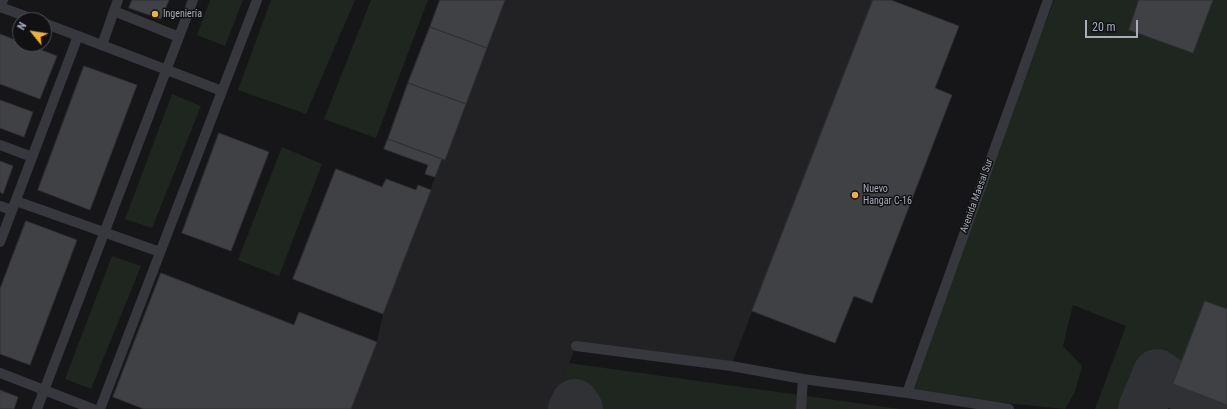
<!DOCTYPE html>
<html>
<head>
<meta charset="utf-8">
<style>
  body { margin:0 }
  #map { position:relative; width:1227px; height:409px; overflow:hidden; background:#161618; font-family:"Roboto Condensed",sans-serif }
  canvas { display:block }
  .north { position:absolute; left:12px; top:12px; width:40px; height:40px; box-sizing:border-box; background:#111113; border:1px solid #4d4f55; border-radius:50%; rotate:300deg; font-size:11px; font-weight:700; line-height:16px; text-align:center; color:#a8adb8 }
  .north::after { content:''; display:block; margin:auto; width:14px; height:18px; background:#f2b134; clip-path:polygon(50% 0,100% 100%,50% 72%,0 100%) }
  .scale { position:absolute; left:1085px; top:20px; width:53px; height:18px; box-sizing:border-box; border:2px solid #a8adb8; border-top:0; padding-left:5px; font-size:12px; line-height:14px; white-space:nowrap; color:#a8adb8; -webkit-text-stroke:3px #111113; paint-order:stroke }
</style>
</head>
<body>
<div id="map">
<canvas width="1227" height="409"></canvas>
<div class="north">N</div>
<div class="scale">20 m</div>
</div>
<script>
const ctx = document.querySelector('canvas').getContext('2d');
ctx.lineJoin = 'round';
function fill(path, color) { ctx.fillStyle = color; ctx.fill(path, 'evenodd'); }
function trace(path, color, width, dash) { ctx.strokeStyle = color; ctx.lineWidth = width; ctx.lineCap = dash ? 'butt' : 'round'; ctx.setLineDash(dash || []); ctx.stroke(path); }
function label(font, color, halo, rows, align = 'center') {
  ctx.font = font + ' "Roboto Condensed",sans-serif'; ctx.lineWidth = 3; ctx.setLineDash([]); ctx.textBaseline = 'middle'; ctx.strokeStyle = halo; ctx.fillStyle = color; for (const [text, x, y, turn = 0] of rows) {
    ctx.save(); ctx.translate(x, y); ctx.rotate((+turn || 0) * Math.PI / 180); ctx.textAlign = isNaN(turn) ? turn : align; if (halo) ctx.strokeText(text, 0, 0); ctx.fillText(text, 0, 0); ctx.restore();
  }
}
const built = new Path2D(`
  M505,0h368l-142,366 -155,-20 -17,42 16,15 -3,6h-221l26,-67 6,-28 59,-155 3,1z`);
const green = new Path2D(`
  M210,0h33l-18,46 -28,-11z
  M271,0h84l-49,114 -68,-24z
  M371,0h57l-52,138 -52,-19z
  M1054,0h173v309l-22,-8 -32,83 -16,-11 -15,36h-47l31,-83 -53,-21 -10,41 19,20 -7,26 -10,17 -158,-16 126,-354 13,-17z
  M172,94l29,12 -49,122 -27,-9z
  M282,147l40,17 -43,112 -41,-16z
  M112,256l29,10 -50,123 -26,-10z
  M569,363l331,46h-321l-4,-6 -16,-15z`);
const taxiway = new Path2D(`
  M572,409l3,-6 4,6
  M1142,409l15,-36 16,11 54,21`);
const building = new Path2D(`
  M132,0h37l-8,19 -32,-11z
  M440,0h65l-18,48 -57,-21z
  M873,0h18l68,26 -24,62 17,7 -80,208 -18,-7 -19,47 -83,-32z
  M1139,0h74l-20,53 -64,-23z
  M430,27l57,21 -21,56 -58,-21z
  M0,34l20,8v2h6l31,12 -17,43 -40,-15z
  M84,66l53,19 -47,125 -52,-20z
  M408,83l58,21 -21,56 -57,-21z
  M0,100l33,12 -9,25 -24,-9z
  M219,133l50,19 -38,99 -49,-18z
  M388,139l54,20 -7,18 -10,-3 3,-9 -44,-16z
  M0,161l13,5 -10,28 -3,-2z
  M336,169l46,18 4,-8 30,11 2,-5 13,5 -48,124 -90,-35z
  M26,221l51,19 -47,125 -30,-11v-65z
  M161,273l133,52 5,-13 78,30 -26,67h-207l-31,-12z
  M1205,301l22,8v96l-54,-21z
  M0,390l18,7 -4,12h-14z`);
const lane = new Path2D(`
  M3,0l-3,7 36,13
  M118,0l-4,11 65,26
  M44,23l178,68
  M102,45l12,-34
  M0,145l32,12
  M16,201l144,51
  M0,206l12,4
  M0,242l78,-206
  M576,346l155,20 72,13 104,14 102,16
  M0,373l93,36
  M907,393l141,-393
  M37,409l156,-409
  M100,409l157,-409
  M801,409l2,-30`);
const markers = [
  [155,14,4,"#f2b134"],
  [855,195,4,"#f2b134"]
];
const poiNames = [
  ["Ingeniería",163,14],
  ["Nuevo",863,189],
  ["Hangar C-16",863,201]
];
const streetNames = [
  ["Avenida Maesal Sur",977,196,-70]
];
fill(built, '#222225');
fill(green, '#1e261f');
trace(taxiway, '#303135', 48);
fill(building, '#404145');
trace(building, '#303034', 1);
trace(lane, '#37383d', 10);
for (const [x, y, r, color] of markers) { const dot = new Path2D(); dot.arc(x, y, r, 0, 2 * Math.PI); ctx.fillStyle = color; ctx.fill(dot); trace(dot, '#111113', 1.5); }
label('10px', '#a8adb8', '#111113', poiNames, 'left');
label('10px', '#a8adb8', '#111113', streetNames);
</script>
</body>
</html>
